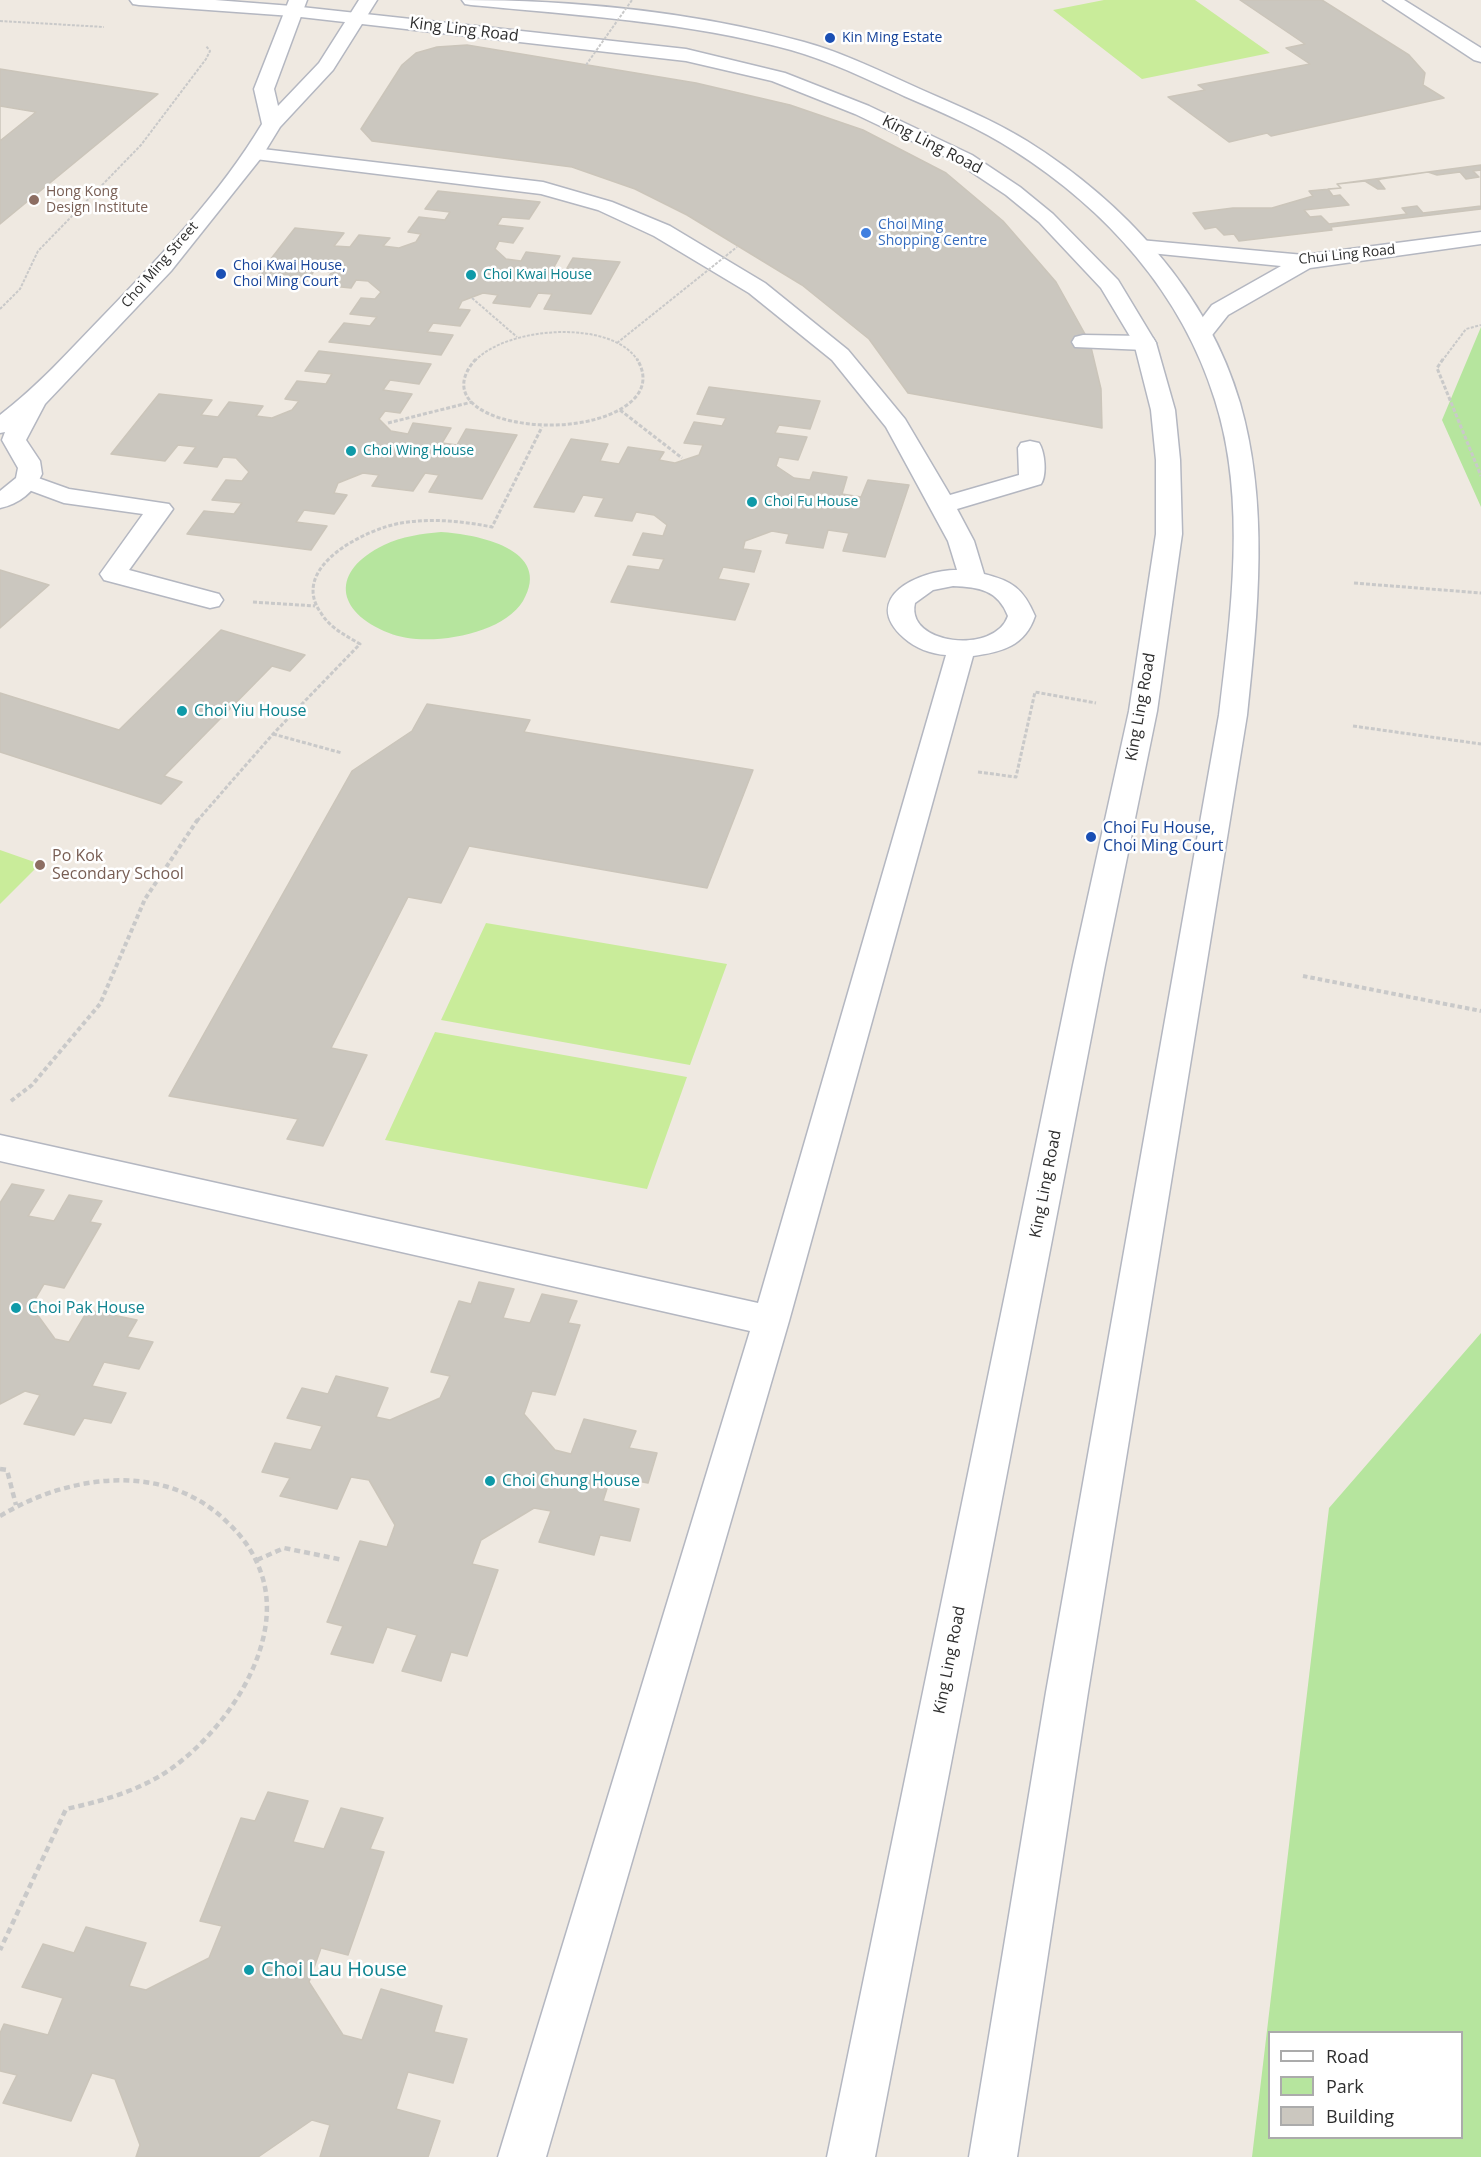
<!DOCTYPE html>
<html>
<head>
<meta charset="utf-8">
<style>
  body { margin:0 }
  #map { position:relative; width:1481px; height:2157px; overflow:hidden; background:#efe9e1; font-family:"Open Sans",sans-serif }
  canvas { display:block }
  .legend { position:absolute; left:1268px; top:2031px; width:195px; height:108px; box-sizing:border-box; background:#fff; border:2px solid #ababab; margin:0; padding:8px 10px; list-style:none; font-size:18px; color:#2e2e2e }
  .legend li { display:flex; align-items:center; gap:12px; height:30px }
  .legend b { width:30px; border:2px solid #ababab }
</style>
</head>
<body>
<div id="map">
<canvas width="1481" height="2157"></canvas>
<ul class="legend">
<li><b style="height:8px;background:#fff"></b>Road</li>
<li><b style="height:16px;background:#b6e59e"></b>Park</li>
<li><b style="height:16px;background:#cbc7bf"></b>Building</li>
</ul>
</div>
<script>
const ctx = document.querySelector('canvas').getContext('2d');
ctx.lineJoin = 'round';
function fill(path, color) { ctx.fillStyle = color; ctx.fill(path, 'evenodd'); }
function trace(path, color, width, dash) { ctx.strokeStyle = color; ctx.lineWidth = width; ctx.lineCap = dash ? 'butt' : 'round'; ctx.setLineDash(dash || []); ctx.stroke(path); }
function label(font, color, halo, rows, align = 'center') {
  ctx.font = font + ' "Open Sans",sans-serif'; ctx.lineWidth = 5; ctx.setLineDash([]); ctx.textBaseline = 'middle'; ctx.strokeStyle = halo; ctx.fillStyle = color; for (const [text, x, y, turn = 0] of rows) {
    ctx.save(); ctx.translate(x, y); ctx.rotate((+turn || 0) * Math.PI / 180); ctx.textAlign = isNaN(turn) ? turn : align; if (halo) ctx.strokeText(text, 0, 0); ctx.fillText(text, 0, 0); ctx.restore();
  }
}
const green = new Path2D(`
  M1481,327v180l-39,-87z
  M441,532c35,2 113,17 82,69 -21,35 -99,47 -134,32 -54,-21 -59,-62 -5,-88 18,-9 38,-11 57,-13z
  M1481,1333v824h-229l77,-649zM1270,2032h192v106h-192z`);
const pitch = new Path2D(`
  M1104,0h91l75,53 -128,26 -89,-69z
  M0,850l40,14 -40,40z
  M486,923l241,41 -37,101 -249,-45z
  M435,1032l252,45 -40,112 -262,-49z`);
const building = new Path2D(`
  M1240,0h82l87,55 16,18 -2,12 21,13 -173,38 -4,-3 -38,9 -61,-45 37,-7 -7,-5 112,-21 -24,-16 19,-4z
  M467,45l229,38 94,22 73,25 83,43 57,48 53,61 34,61 11,46 1,39 -194,-35 -39,-54 -67,-54 -115,-70 -52,-26 -63,-22 -200,-26 -11,-12 41,-64 14,-12 21,-6z
  M0,69l158,25 -158,130z
  M0,106l36,6 -36,29z
  M1481,165v44l-150,18 1,3 -93,11 -5,-7 -10,1 -8,-8 -11,2 -12,-16 40,-5h39l41,-12 -4,-5 32,-3 -4,-4z
  M1481,170v36l-58,7 -6,-7 -15,2 5,6 -78,10 -8,-8 -11,1 -6,-7 45,-5 -9,-10 -7,1 -5,-7 13,-1 -4,-4 28,-3 13,8h7l-7,-9 3,-1 47,-7 9,3 23,-3 6,7 13,-2 -6,-6z
  M438,191l102,11 -11,17 -27,-2 -5,8 26,3 -10,15 -14,-2 -4,8 11,10 15,2 5,-9 34,4 -7,13 13,1 7,-12 47,4 -29,52 -47,-5 8,-15 -14,-1 -8,14 -37,-4 5,-8 -15,-2 -21,8 -4,8 12,1 -10,16 -27,-3 -6,9 26,3 -12,20 -112,-13 15,-19 26,3 7,-9 -27,-3 11,-16 14,1 6,-7 -13,-11 -12,-1 -5,8 -29,-3 10,-13 -17,-2 -10,13 -49,-5 39,-50 49,5 -10,13 16,1 9,-12 31,3 -7,8 16,2 17,-6 5,-8 -13,-2 11,-15 26,3 5,-8 -25,-3z
  M319,351l112,13 -12,20 -29,-4 -7,10 29,4 -12,19 -15,-2 -6,8 12,12 17,3 5,-11 38,5 -9,15 15,2 9,-16 51,6 -35,64 -53,-7 10,-17 -14,-2 -12,18 -41,-5 7,-11 -16,-2 -25,10 -4,10 13,2 -13,19 -30,-4 -8,12 31,4 -16,24 -124,-16 17,-23 30,3 8,-11 -30,-3 14,-20 16,1 7,-9 -13,-14 -13,-1 -6,10 -33,-4 12,-16 -18,-2 -13,16 -54,-7 48,-60 53,6 -11,15 17,2 11,-15 34,4 -7,10 16,2 20,-8 7,-9 -14,-2 12,-18 29,3 6,-10 -27,-3z
  M709,387l111,14 -10,28 -31,-4 -4,8 32,4 -9,23 -19,-3 -3,9 18,12 16,2 3,-8 34,5 -5,17 19,3 7,-17 41,5 -24,72 -42,-6 6,-18 -21,-3 -5,18 -37,-5 3,-9 -17,-3 -27,10 -2,8 18,2 -7,21 -31,-5 -5,12 31,5 -14,36 -124,-18 17,-36 31,4 5,-11 -31,-4 10,-22 20,3 4,-11 -13,-10 -18,-3 -4,9 -37,-5 9,-18 -21,-3 -9,17 -40,-5 37,-68 37,5 -8,17 19,3 9,-17 36,5 -5,8 16,3 24,-8 4,-10 -19,-2 10,-21 28,4 4,-8 -29,-4z
  M0,570l49,15 -49,43z
  M221,630l84,25 -15,16 -18,-5 -108,110 18,6 -21,22 -161,-52v-59l119,37z
  M427,704l103,16 -6,12 229,38 -46,118 -238,-42 -28,57 -33,-6 -77,151 36,7 -44,91 -36,-7 11,-20 -129,-23 183,-325 60,-40z
  M12,1184l32,6 -16,26 26,5 15,-26 33,6 -12,21 11,2 -37,64 -20,-4 -13,22 24,33 14,3 19,-32 49,10 -10,17 26,5 -14,27 -35,-7 -12,24 34,7 -15,30 -27,-5 -10,17 -50,-11 16,-29 -15,-4 -25,13v-201z
  M479,1282l35,7 -11,29 27,5 12,-29 35,7 -9,22 12,2 -25,70 -23,-4 -8,23 31,36 16,4 13,-35 52,12 -7,17 28,5 -9,30 -37,-7 -8,25 36,8 -9,32 -30,-6 -6,20 -55,-13 12,-31 -17,-3 -53,32 -9,24 26,6 -31,86 -16,-4 -10,29 -39,-10 15,-36 -30,-8 -14,36 -42,-9 12,-28 -16,-4 33,-81 27,6 8,-22 -26,-45 -18,-3 -14,32 -57,-13 10,-18 -28,-6 13,-29 36,7 11,-24 -35,-8 15,-30 26,6 8,-18 52,12 -12,29 14,3 50,-22 10,-22 -19,-4 28,-71 12,3z
  M268,1792l40,9 -15,41 31,7 17,-41 42,10 -13,31 14,3 -36,103 -27,-7 -12,34 34,53 19,5 19,-51 61,17 -8,26 33,7 -14,44 -45,-11 -12,37 44,12 -12,36h-108l10,-32 -18,-5 -54,37h-122l4,-12 -25,-66 -23,-6 -21,48 -68,-18 14,-28 -17,-4v-38l4,-9 44,11 15,-37 -41,-11 21,-43 31,9 12,-26 60,16 -17,43 17,4 63,-32 13,-32 -22,-5 41,-103 14,3z`);
const pathFar3 = new Path2D(`
  M0,21l104,6
  M472,298l45,39
  M0,309l20,-20 18,-38 103,-106 65,-86 4,-8 -4,-5
  M617,343l35,-28
  M475,361c30,-34 137,-43 163,0
  M1442,361l24,-32 15,-4`);
const pathFar2 = new Path2D(`
  M476,359c-58,64 106,89 157,41 12,-12 13,-26 4,-41
  M1443,359l-6,9 44,108
  M620,410l62,48
  M388,423l84,-21
  M1354,583l127,10
  M253,602l62,4
  M1353,726l128,18
  M273,734l69,19
  M978,772l38,5 19,-85 61,11
  M197,821l76,-87 87,-90c-15,-9 -30,-16 -39,-31 -33,-46 45,-84 80,-90 31,-5 61,-2 91,4l50,-100`);
const pathFar1 = new Path2D(`
  M1303,976l178,35
  M11,1101l21,-16 68,-81 45,-105 53,-80`);
const path = new Path2D(`
  M0,1469l7,1 9,35
  M0,1516c70,-42 165,-55 227,6 15,14 26,29 33,48 29,74 -39,169 -100,206 -29,17 -62,26 -94,33l-66,141
  M257,1560l27,-12 59,12`);
const lane = new Path2D(`
  M1383,0h21l77,48v14l-7,-2z
  M254,148l289,34 69,20 58,24 95,57 83,67 57,69 45,76 69,-20 -1,-27 3,-5 9,-2 9,2c6,9 8,32 2,41l-84,25 17,32 10,33c28,7 39,14 51,42 -10,30 -33,36 -62,40l-184,665 -243,836h-48l252,-826 -750,-170v-26l758,168 188,-648c-15,-1 -31,-7 -42,-17 -45,-40 15,-68 53,-68l-9,-29 -62,-114 -54,-67 -83,-67 -95,-57 -56,-26 -57,-16 -294,-36 -3,-4 3,-4zM953,586c26,1 45,4 55,30 -13,39 -103,29 -93,-13l18,-13z
  M1083,335l62,1 8,2 3,5 -3,5 -8,2 -70,-3 -3,-5 3,-5z
  M27,474l42,15 100,15 4,5 -44,61 90,24 4,6 -4,6 -9,2 -106,-28 -4,-6 43,-60 -79,-11 -46,-17 -3,-5 3,-5z`);
const street = new Path2D(`
  M289,0h18l-33,89 4,17 41,-43 40,-63h18l-44,70 -53,57 -19,31 -90,113 -126,133 -19,36 14,21 2,13c-8,18 -23,30 -42,34v-17l16,-13 2,-10 -16,-28 3,-8 -5,1v-18c38,-29 69,-64 102,-98 57,-59 118,-123 160,-193l-8,-35z
  M1481,232v12l-171,24 -82,47 -19,24 -8,2 -8,-2 -3,-5 22,-29 69,-39 -141,-14 -8,-1 -3,-5 3,-5 8,-1 164,15z`);
const secondary = new Path2D(`
  M130,0h85l77,6 394,43 99,24 84,33 103,49 48,32 33,27 65,66 38,63 19,67 5,50 2,74 -25,177 -52,254 -230,1192h-48l246,-1192 56,-254 27,-177v-74l-5,-50 -17,-67 -33,-55 -62,-66 -33,-27 -48,-32 -103,-49 -83,-33 -86,-20 -394,-45 -153,-11 -6,-1z
  M462,0c112,0 233,12 342,42 40,11 78,30 116,47 36,16 73,31 107,52 96,60 181,151 213,262 29,101 18,209 7,312l-159,977 -71,465h-48l77,-465 173,-977c12,-102 28,-215 -4,-315 -33,-107 -109,-191 -202,-250 -34,-22 -72,-38 -109,-54 -37,-17 -74,-35 -113,-46 -102,-28 -215,-35 -320,-45l-6,-1z`);
const pathBridge = new Path2D(`
  M586,65l46,-65
  M652,315l85,-68`);
const markers = [
  [830,38,6,"#1a4fb4"],
  [34,200,6,"#8d6e63"],
  [866,233,6,"#3f7fe0"],
  [221,274,6,"#1a4fb4"],
  [471,275,6,"#0f9aa8"],
  [351,451,6,"#0f9aa8"],
  [752,502,6,"#0f9aa8"],
  [182,711,6,"#0f9aa8"],
  [1091,837,6,"#1a4fb4"],
  [40,865,6,"#8d6e63"],
  [16,1308,6,"#0f9aa8"],
  [490,1481,6,"#0f9aa8"],
  [249,1970,6,"#0f9aa8"]
];
const farTransitnames = [
  ["Kin Ming Estate",842,38],
  ["Choi Kwai House,",233,266],
  ["Choi Ming Court",233,282]
];
const farEducationnames = [
  ["Hong Kong",46,192],
  ["Design Institute",46,208]
];
const farShopnames = [
  ["Choi Ming",878,225],
  ["Shopping Centre",878,241]
];
const farStreetnames = [
  ["Chui Ling Road",1347,255,-6],
  ["Choi Ming Street",160,265,-49]
];
const farCulturenames = [
  ["Choi Kwai House",483,275],
  ["Choi Wing House",363,451],
  ["Choi Fu House",764,502]
];
const streetNames = [
  ["King Ling Road",464,30,7],
  ["King Ling Road",932,145,27],
  ["King Ling Road",1141,707,-80],
  ["King Ling Road",1046,1184,-79],
  ["King Ling Road",950,1660,-79]
];
const cultureNames = [
  ["Choi Yiu House",194,711],
  ["Choi Pak House",28,1308],
  ["Choi Chung House",502,1481]
];
const transitNames = [
  ["Choi Fu House,",1103,828],
  ["Choi Ming Court",1103,846]
];
const educationNames = [
  ["Po Kok",52,856],
  ["Secondary School",52,874]
];
const nearCulturenames = [
  ["Choi Lau House",261,1970]
];
fill(green, '#b6e59e');
fill(pitch, '#c9ec9a');
fill(building, '#cbc7bf');
trace(building, '#cbc5ba', 1.5);
trace(lane, '#b4b7c1', 3);
trace(street, '#b4b7c1', 3);
trace(secondary, '#b4b7c1', 3);
trace(pathFar3, '#c9c9c9', 2, [3, 1.5]);
trace(pathFar2, '#c9c9c9', 3, [4, 2]);
trace(pathFar1, '#c9c9c9', 4, [4.5, 3]);
trace(path, '#c9c9c9', 4.5, [6, 4]);
fill(lane, '#fff');
fill(street, '#fff');
fill(secondary, '#fff');
trace(pathBridge, '#c9c9c9', 2, [3, 1.5]);
for (const [x, y, r, color] of markers) { const dot = new Path2D(); dot.arc(x, y, r, 0, 2 * Math.PI); ctx.fillStyle = color; ctx.fill(dot); trace(dot, '#fff', 2); }
label('14px', '#164399', '#fff', farTransitnames, 'left');
label('14px', '#785e54', '#fff', farEducationnames, 'left');
label('14px', '#366cbe', '#fff', farShopnames, 'left');
label('14px', '#2e2e2e', '#fff', farStreetnames);
label('14px', '#0d838f', '#fff', farCulturenames, 'left');
label('16px', '#2e2e2e', '#fff', streetNames);
label('16px', '#0d838f', '#fff', cultureNames, 'left');
label('16px', '#164399', '#fff', transitNames, 'left');
label('16px', '#785e54', '#fff', educationNames, 'left');
label('20px', '#0d838f', '#fff', nearCulturenames, 'left');
</script>
</body>
</html>
